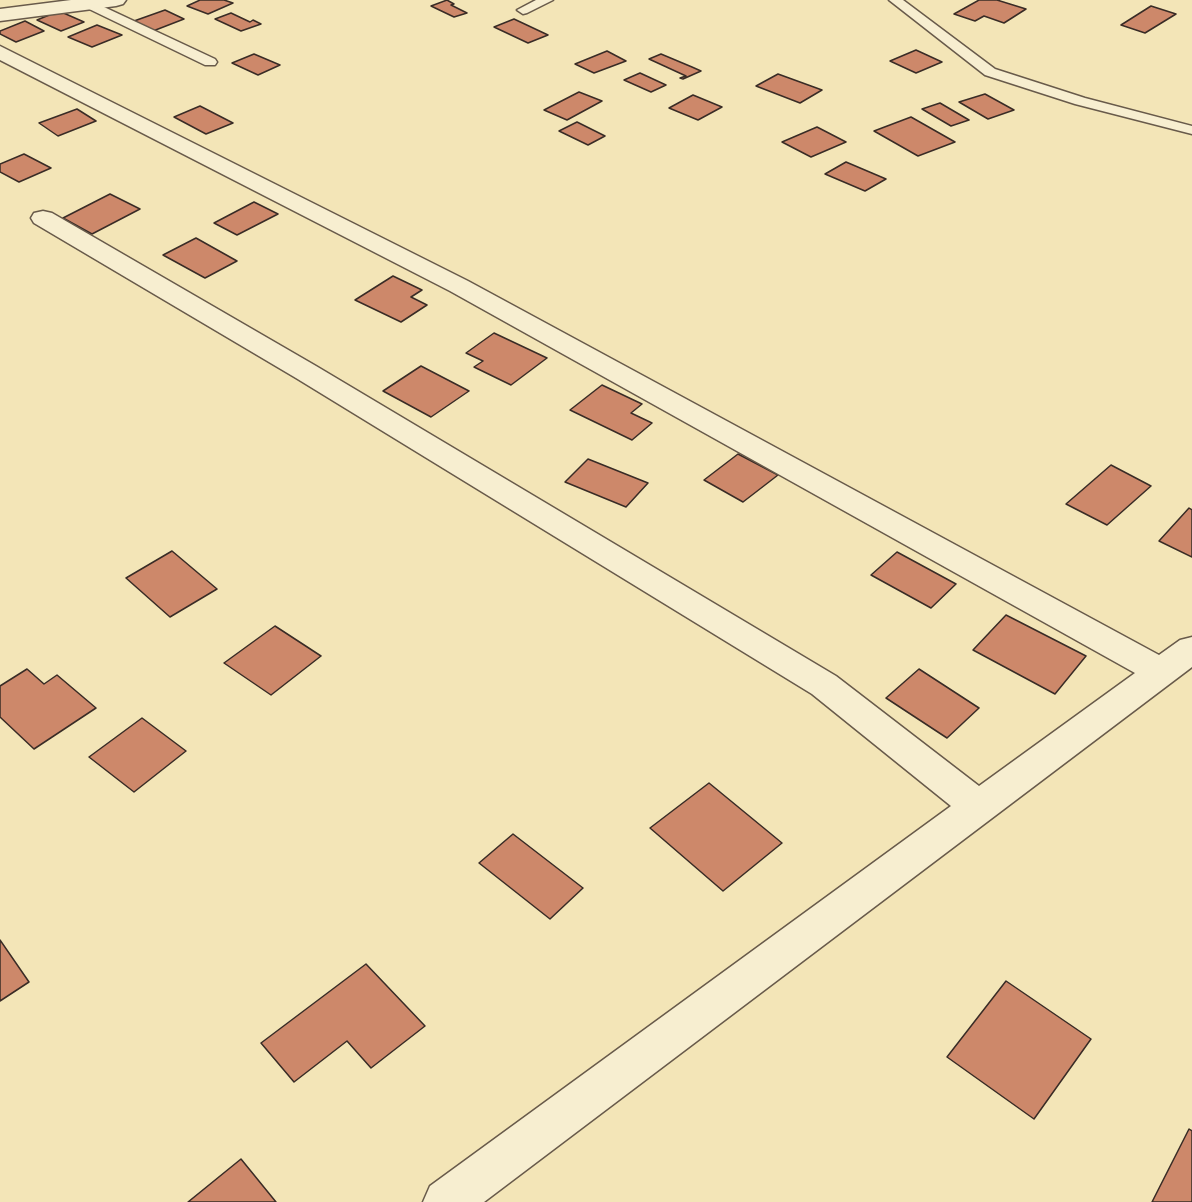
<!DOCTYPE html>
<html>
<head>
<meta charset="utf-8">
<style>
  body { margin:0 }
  canvas { display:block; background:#f3e5b7 }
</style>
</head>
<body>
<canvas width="1192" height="1202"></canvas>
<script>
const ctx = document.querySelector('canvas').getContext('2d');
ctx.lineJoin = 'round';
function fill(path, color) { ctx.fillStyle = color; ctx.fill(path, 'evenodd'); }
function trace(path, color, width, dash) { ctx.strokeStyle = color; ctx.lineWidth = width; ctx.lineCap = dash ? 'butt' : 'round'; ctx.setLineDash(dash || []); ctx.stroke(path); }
const building = new Path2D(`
  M200,0h24l9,3 -25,11 -21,-8z
  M447,0l7,4 -3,1 16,8 -13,4 -23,-11z
  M979,0h18l29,9 -22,14 -20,-7 -9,5 -21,-7z
  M1151,6l25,8 -31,19 -24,-8z
  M165,10l19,9 -31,12 -19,-10z
  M59,11l25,11 -23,9 -24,-11z
  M231,13l19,9 3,-2 8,4 -20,7 -26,-12z
  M514,19l34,16 -20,8 -34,-16z
  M25,21l19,10 -28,11 -16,-8v-3z
  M97,25l25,10 -30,12 -24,-10z
  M916,50l26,12 -26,11 -26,-12z
  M607,51l19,10 -32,12 -19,-9z
  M254,54l26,11 -22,10 -26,-12z
  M661,54l31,13 9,4 -18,8 -3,-1 6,-2 -37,-17z
  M640,73l26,12 -15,7 -27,-12z
  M778,74l44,16 -22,13 -44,-17z
  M579,92l23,9 -35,19 -23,-10z
  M985,94l29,16 -26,9 -29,-17z
  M693,95l29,12 -24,13 -29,-12z
  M940,103l29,17 -18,6 -29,-17z
  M200,106l33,17 -27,11 -32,-17z
  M77,109l19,12 -38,15 -19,-13z
  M911,117l44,25 -37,14 -44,-25z
  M577,122l28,14 -17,9 -29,-14z
  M817,127l29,15 -35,15 -29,-15z
  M24,154l27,14 -32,14 -19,-10v-8z
  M846,162l40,17 -21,12 -40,-17z
  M110,194l30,15 -48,25 -29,-16z
  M254,202l24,12 -41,21 -23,-12z
  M196,238l41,23 -32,17 -42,-23z
  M393,276l29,14 -11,7 16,8 -26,17 -46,-22z
  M494,333l53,25 -36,27 -37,-18 9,-6 -17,-8z
  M421,366l48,25 -38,26 -48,-26z
  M602,385l40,19 -11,9 21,10 -20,17 -62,-30z
  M738,454l40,21 -35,27 -39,-22z
  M588,459l60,24 -22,24 -61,-25z
  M1111,465l40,21 -44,39 -41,-21z
  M1189,508l3,2v47l-33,-16z
  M172,551l45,38 -47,28 -44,-39z
  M897,552l59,32 -25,24 -60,-33z
  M1006,615l80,41 -31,38 -82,-44z
  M275,626l46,30 -50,39 -47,-32z
  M27,669l17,15 13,-9 39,33 -62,41 -34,-32v-31z
  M919,669l60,39 -32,30 -61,-40z
  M142,718l44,33 -52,41 -45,-35z
  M709,783l73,60 -59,48 -73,-63z
  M513,834l70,54 -33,31 -71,-56z
  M0,940l29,42 -29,19z
  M366,964l59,62 -54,42 -24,-27 -53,41 -33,-39z
  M1006,981l85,58 -57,80 -87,-62z
  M1189,1129l3,2v71h-40z
  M241,1159l35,43h-88z`);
const service = new Path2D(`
  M89,0l126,59 2,3 -2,3h-10l-120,-58 -2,-3 2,-3z
  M536,0h17l-26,13 -4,1 -6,-4z
  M889,0h14l92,69 90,29 107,28v8l-117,-30 -90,-29z`);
const minor = new Path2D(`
  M71,0h55l-3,4 -7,2 -116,15v-12z
  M0,46l468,235 691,374 21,-15 12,-3v30l-708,535h-61l7,-16 521,-380 -139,-112 -516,-316 -262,-155 -3,-5 3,-5 9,-2 9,2 264,153 520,310 143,110 156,-113 -685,-382 -450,-231z`);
fill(building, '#cd886a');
trace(building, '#392c26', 1.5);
trace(service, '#685a4a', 3);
trace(minor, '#685a4a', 3);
fill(service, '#f7eed0');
fill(minor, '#f7eed0');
</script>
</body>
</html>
